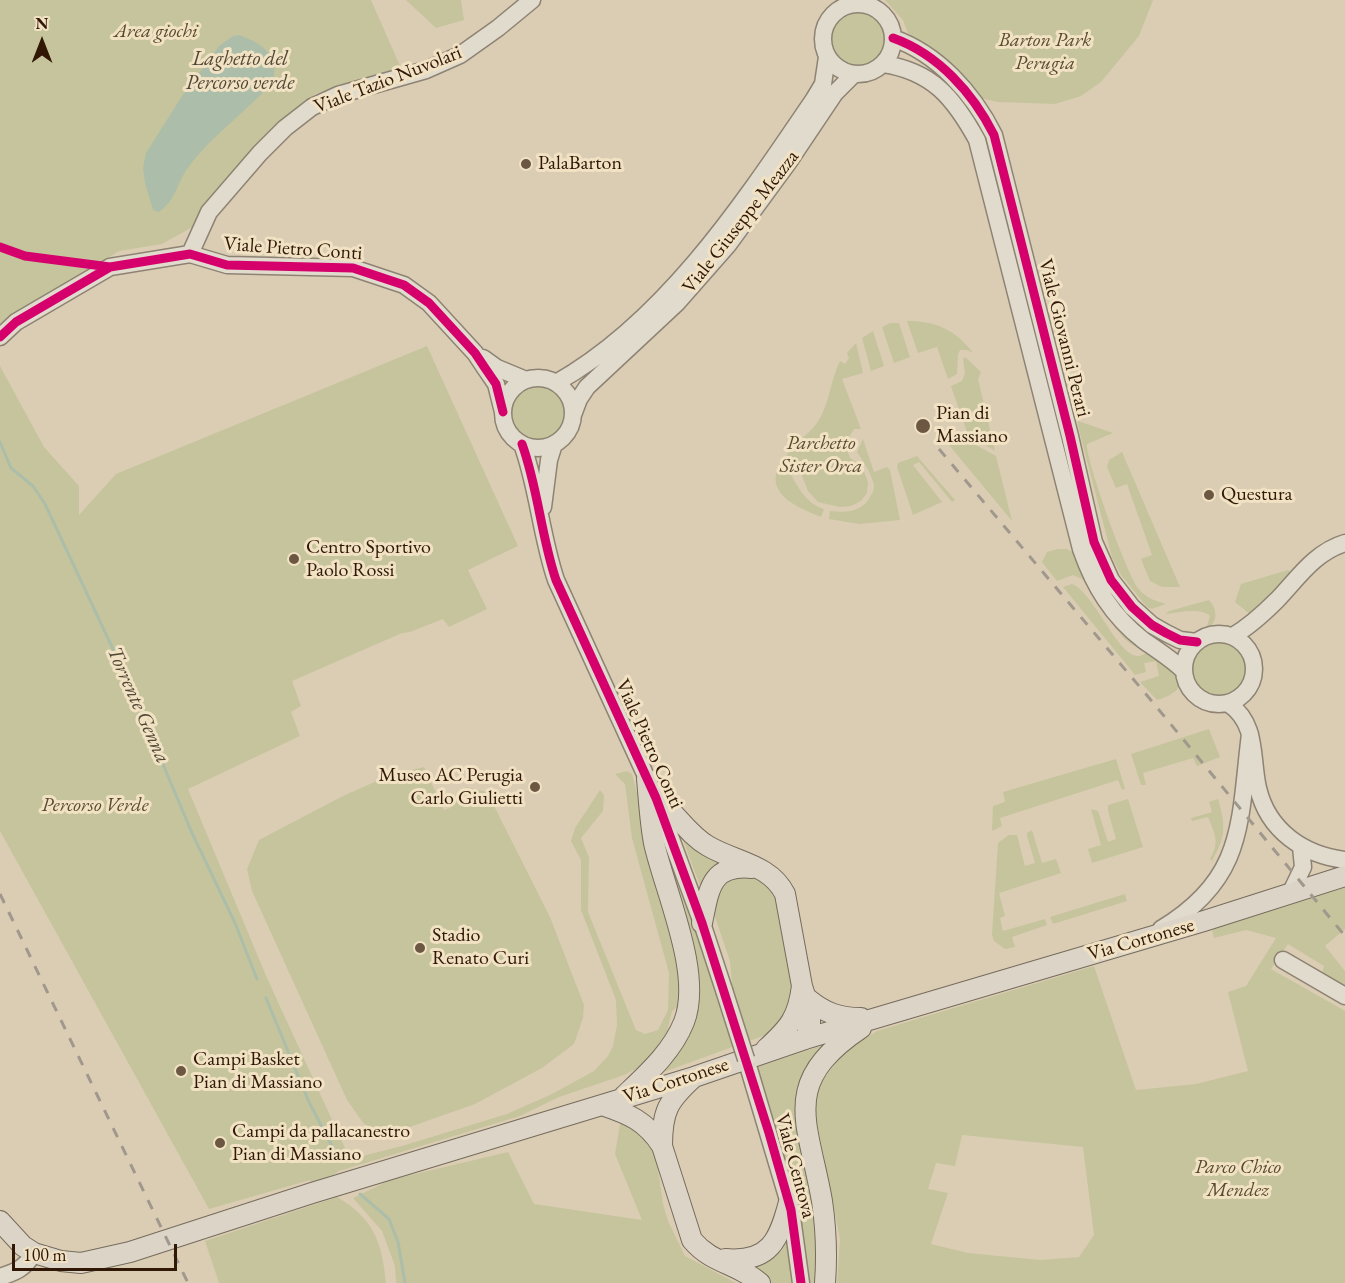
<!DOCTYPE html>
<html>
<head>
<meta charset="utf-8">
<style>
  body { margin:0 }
  #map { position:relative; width:1345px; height:1283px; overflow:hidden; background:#dbcdb4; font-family:"EB Garamond",serif }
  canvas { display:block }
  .north { position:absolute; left:12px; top:12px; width:60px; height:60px; -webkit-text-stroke:4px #f1e2c4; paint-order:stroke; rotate:0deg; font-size:16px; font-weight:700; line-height:24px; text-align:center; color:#311706 }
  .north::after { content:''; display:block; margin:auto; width:21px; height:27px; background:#311706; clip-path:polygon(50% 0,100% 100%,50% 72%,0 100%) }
  .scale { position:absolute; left:12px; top:1244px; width:165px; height:27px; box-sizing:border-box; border:3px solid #311706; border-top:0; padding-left:8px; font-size:18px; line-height:21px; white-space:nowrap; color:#311706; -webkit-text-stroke:4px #f1e2c4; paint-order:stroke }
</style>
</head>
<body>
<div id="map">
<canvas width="1345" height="1283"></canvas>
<div class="north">N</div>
<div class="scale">100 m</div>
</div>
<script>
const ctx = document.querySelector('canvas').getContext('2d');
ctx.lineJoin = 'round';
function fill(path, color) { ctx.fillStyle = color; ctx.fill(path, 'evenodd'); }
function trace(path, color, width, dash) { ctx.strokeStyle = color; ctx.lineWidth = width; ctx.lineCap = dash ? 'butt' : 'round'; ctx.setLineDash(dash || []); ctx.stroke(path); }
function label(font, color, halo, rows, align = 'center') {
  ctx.font = font + ' "EB Garamond",serif'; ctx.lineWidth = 6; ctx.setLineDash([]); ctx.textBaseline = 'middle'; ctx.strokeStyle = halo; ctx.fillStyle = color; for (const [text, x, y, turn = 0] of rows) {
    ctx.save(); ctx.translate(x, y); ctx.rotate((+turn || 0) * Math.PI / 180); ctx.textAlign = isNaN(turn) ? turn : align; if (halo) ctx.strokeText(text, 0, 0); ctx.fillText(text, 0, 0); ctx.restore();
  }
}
const green = new Path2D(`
  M0,0h371l30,68 -86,26 -59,51 -60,80 -34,19 -43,7 -41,26 -78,61z
  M406,0h55l3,20 -28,8z
  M885,0h268l-14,36 -38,46 -20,14 -26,8 -57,-2 -14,-3 -11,-9 -13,-19 -52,-38 -5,-13z
  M831 39a27 27 0 1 1 54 0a27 27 0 1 1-54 0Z
  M907,321c29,0 49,9 66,32l-6,-3h-7l-2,5 -1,19 -9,5 -11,-32 -19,6z
  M890,323h9l11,34 -16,6 -12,-36z
  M873,331l11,35 -13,5 -9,-33z
  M856,343l7,30 -21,6 19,50h-7l-9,15 5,14 12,8 6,16 -1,11 -6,8 -10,5 -11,1 -22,-5 -10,-11 -6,-15 -16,-19c7,-15 22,-21 31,-34 13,-19 13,-42 23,-62l5,3 4,-6 -2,-5z
  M427,346l91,200 -50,24 19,39 -38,18 -6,-8 -33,13 -8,1 -110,48 9,25 -10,6 9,24 -112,53 79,189 83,181 52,-13 105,-32 45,-20 42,-23 14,-15 5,-10 4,-21 -1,-25 -35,-90v-50l-10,-19 4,-13 25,-38 4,5 -1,16 -22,27 8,19 -1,55 48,118 9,4 13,-4 10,-20 1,-37 -37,-135 -7,-54 -10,-10 12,-3 5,3 26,98 27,129 -13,10 -5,21 -10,19 -21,18 -12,6 -65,22 -39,19 -181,55 -26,17 -3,-8 -101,29 -209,-378v-465l44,81 35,39v29l37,-41z
  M965,357l16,15 -3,7 7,29 -24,7 -10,-29 11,-5 3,-8 -2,-14z
  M509 412a28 28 0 1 1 56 0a28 28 0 1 1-56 0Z
  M986,412l9,39 -16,-10 -5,-8 -7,-1 -4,-12z
  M1078,421l35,12 -26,11c-2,15 40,130 51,144 7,10 18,13 28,16l-14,5 -5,-2 -26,-32 -9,-18 -34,-131z
  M863,439l11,33 13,-5 3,3 10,50 -41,4 -30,-5 1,-8c17,2 33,1 41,-16 3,-4 4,-9 2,-13 -3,-11 -10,-21 -16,-30z
  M969,439l5,5 22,12 16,65 -63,-76z
  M1122,452l58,135h-18l-12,-6 -9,-22 11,-4 -25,-71 -11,4 -9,-21 2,-7z
  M917,456l38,44 -3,2 -33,-40 -6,3 29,37 -29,13 -16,-48 1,-4z
  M786,466c10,17 18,37 38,43l-3,8c-19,-8 -53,-20 -44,-47z
  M1058,549h8l9,4 66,95c-25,-3 -42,-57 -59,-69 -3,-2 -6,-2 -9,-4l-16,6 -15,-19 5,-10z
  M1288,570l3,3 -38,44 -18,-15 6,-18z
  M1072,584c23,9 45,73 67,72 4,-1 9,-4 13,-5 8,6 20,13 26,21 11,15 -9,25 -21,28l-17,-18 19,-6 -3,-15 -12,2 2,9 -11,3 -72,-88z
  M1209,600c9,9 9,24 -3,29l4,-13c-11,-9 -31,-3 -45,-2l4,-3z
  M1191 669a28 28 0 1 1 56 0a28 28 0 1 1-56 0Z
  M1209,729l11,28 -23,9 -4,-8 -50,15 3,12h-5l-10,-31z
  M1116,759l9,30 -3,1 -4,-10 -118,38 2,8 -10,5 1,-25 12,-4 -2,-10z
  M424,767l20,43 6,-2 -1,-5 17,-16 21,5 63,125 34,88 -1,13 -9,26 -32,24 -67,36 -85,30 -26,-10 -17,-24 -95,-209 -5,-22 12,-29 84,-44 45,-20z
  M1128,799l15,48 -51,16 -4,-14 13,-4 -10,-36 7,2 10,31 8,-3 -8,-28v-6z
  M1218,799c8,27 8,37 -6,62l-2,-2c10,-18 5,-24 -2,-42l-16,4 -1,-3 21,-6 -3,-10z
  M656,823l73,175 3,-14 -2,-23 -16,-47 2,-18 12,-20h34l17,22 13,86 1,18 -3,11 -19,20 -110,40 27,-41z
  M679,829l46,30 -23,29 -2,-2z
  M1032,830l10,33 14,-4 5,14 -62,20 6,23 -5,2 3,13 42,-12 2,6 -35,12 3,10 -10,2 -11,-8 -2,-6 6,-92 11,-8h8l8,31 10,-3 -8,-27v-3z
  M1345,884v45l-20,17 20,25v15l-23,-13 2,-7 -36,-22 -17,25 74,42v272h-508l3,-44 -26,-131 7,-26 23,-30 33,-21 217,-65 42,124 60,-6 52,-13 -20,-79 18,-6 30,-48 -30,-8 -32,8 -2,-8 13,-8zM962,1135l121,12 11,88 -15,22 -39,3 -72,-7 -37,-9 17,-51 -20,-4 8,-26 19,3z
  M1125,894l2,7 -74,23 -3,-7z
  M830,1043l-19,27 7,213h-8l-12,-79 -40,-137z
  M621,1118l13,11 22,26 7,49 5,17 17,35 51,27h-340l-1,-17 -13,-35 -29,-33 37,-18 118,-28 26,52 108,16 -27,-66z
  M337,1197c37,22 45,45 49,86h-167l-14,-42z
  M787,1236l3,21 1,26h-26l-16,-13z`);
const water = new Path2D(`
  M239,35c24,9 41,20 34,47 -27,30 -62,54 -86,87 -10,15 -12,32 -28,43l-6,-2 -8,-27 -2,-15 3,-15 36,-57 37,-50 14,-10z`);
const stream = new Path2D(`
  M0,442l11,26 22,18 12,18 81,173 66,156 43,90 22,56
  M266,998l43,104 25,48
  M360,1194l29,25 9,23 7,41`);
const minor = new Path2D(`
  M823 39a35 35 0 1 1 70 0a35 35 0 1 1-70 0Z
  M893,38c45,16 80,55 101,97l76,301 24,106 17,38 21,27 20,18 14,8 14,7 17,2
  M883,64c49,7 71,34 94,76l104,409c13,37 31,67 62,91 14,10 29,19 41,31
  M190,254l19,-42 51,-59 25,-25 27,-21 26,-12 88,-25 34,-15 38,-27 34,-28
  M0,337l16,-15 94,-55 80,-13 37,11 126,3 51,17 25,18 46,50 10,15 11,16 7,28
  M483,358l14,10 29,12
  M503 413a35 35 0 1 1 70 0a35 35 0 1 1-70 0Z
  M556,383c110,-62 188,-181 258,-284l9,-15 4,-27
  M573,415l6,-16 8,-12 90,-84 51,-58 60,-82 47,-70 19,-19
  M522,444c16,44 19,92 34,136l100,218 46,125 22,67
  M543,507l6,-47 5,-16
  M1184 669a35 35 0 1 1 70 0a35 35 0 1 1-70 0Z
  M1233,636c17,-10 30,-22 44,-36 21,-22 38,-48 68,-57
  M1229,704c29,20 22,54 29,84 10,43 46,67 87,72
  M1290,894l13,-27 -2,-20
  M1161,929c85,-51 78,-107 89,-195
  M1283,960l62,36
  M746,1059l45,151 10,73
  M0,1277c16,-5 25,-9 34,-24`);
const major = new Path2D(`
  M656,798c20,14 31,36 52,48 27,16 62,18 77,48l17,92 8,25v15l-5,13
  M702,923c7,-33 8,-59 50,-55
  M808,999c17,14 31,19 53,19
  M766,1049c23,-21 32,-31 36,-63
  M624,1096c23,-22 48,-44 60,-74 19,-48 -19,-130 -30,-179 -4,-21 -5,-43 -7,-64
  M602,1105c27,9 44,16 60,41l30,94c20,24 45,23 68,43
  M662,1146c0,-35 6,-45 31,-68
  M0,1221l23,25 11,7 27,8 20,2 49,-11 182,-59 382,-116 111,-38 399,-118 141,-45
  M725,1259c45,4 54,-19 64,-57
  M825,1283c2,-27 1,-55 -3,-82 -14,-80 -43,-118 39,-173`);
const rail = new Path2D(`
  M939,449l211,250 195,237
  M0,894l188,389`);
const minorBridge = new Path2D(`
  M724,990l22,69`);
const cycleway = new Path2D(`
  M893,38c45,16 80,55 101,97l76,301 24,106 17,38 21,27 20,18 14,8 14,7 17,2
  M0,247l25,9 85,11
  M0,337l16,-15 94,-55 80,-13 37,11 126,3 51,17 25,18 46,50 10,15 11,16 7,28
  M522,444c16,44 19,92 34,136l100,218 46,125 67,210 22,77 10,73`);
const markers = [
  [526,164,6,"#6c5743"],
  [923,426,8,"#6c5743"],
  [1209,495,6,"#6c5743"],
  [294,559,6,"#6c5743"],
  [535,787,6,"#6c5743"],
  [420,948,6,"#6c5743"],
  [181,1071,6,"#6c5743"],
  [220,1143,6,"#6c5743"]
];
const parkNames = [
  ["Area giochi",156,32],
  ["Barton Park",1045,41],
  ["Perugia",1045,64],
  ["Parchetto",821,444],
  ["Sister Orca",821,467],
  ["Percorso Verde",95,806],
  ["Parco Chico",1238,1168],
  ["Mendez",1238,1191]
];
const streetNames = [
  ["Viale Tazio Nuvolari",388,80,-21],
  ["Viale Giuseppe Meazza",741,222,-52],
  ["Viale Pietro Conti",293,249,4],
  ["Viale Giovanni Perari",1064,338,76],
  ["Viale Pietro Conti",649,744,66],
  ["Via Cortonese",1141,940,-16],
  ["Via Cortonese",676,1081,-18],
  ["Viale Centova",795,1166,75]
];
const poiNames = [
  ["PalaBarton",538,164],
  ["Pian di",936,414],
  ["Massiano",936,437],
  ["Questura",1221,495],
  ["Centro Sportivo",306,548],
  ["Paolo Rossi",306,571],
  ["Museo AC Perugia",523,776,"right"],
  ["Carlo Giulietti",523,799,"right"],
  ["Stadio",432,936],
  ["Renato Curi",432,959],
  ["Campi Basket",193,1060],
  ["Pian di Massiano",193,1083],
  ["Campi da pallacanestro",232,1132],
  ["Pian di Massiano",232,1155]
];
const waterNames = [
  ["Laghetto del",240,59],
  ["Percorso verde",240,83],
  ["Torrente Genna",138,705,66]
];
fill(green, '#c6c49c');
fill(water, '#acbea9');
trace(stream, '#acbea9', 3);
trace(minor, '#8e8373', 19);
trace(major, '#766b5c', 22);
trace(minor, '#e1dbce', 16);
trace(major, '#dcd5c7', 20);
trace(rail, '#a0988d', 3, [10, 10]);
trace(minorBridge, '#8e8373', 19, []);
trace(minorBridge, '#e1dbce', 16);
trace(cycleway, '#d6006c', 9);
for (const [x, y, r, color] of markers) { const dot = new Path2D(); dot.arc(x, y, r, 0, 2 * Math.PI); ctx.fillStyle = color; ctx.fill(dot); trace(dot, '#f1e2c4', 2); }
label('italic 20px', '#59492d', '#f1e2c4', parkNames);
label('20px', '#311706', '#f1e2c4', streetNames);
label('20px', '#311706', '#f1e2c4', poiNames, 'left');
label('italic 21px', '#504735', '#f1e2c4', waterNames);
</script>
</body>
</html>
